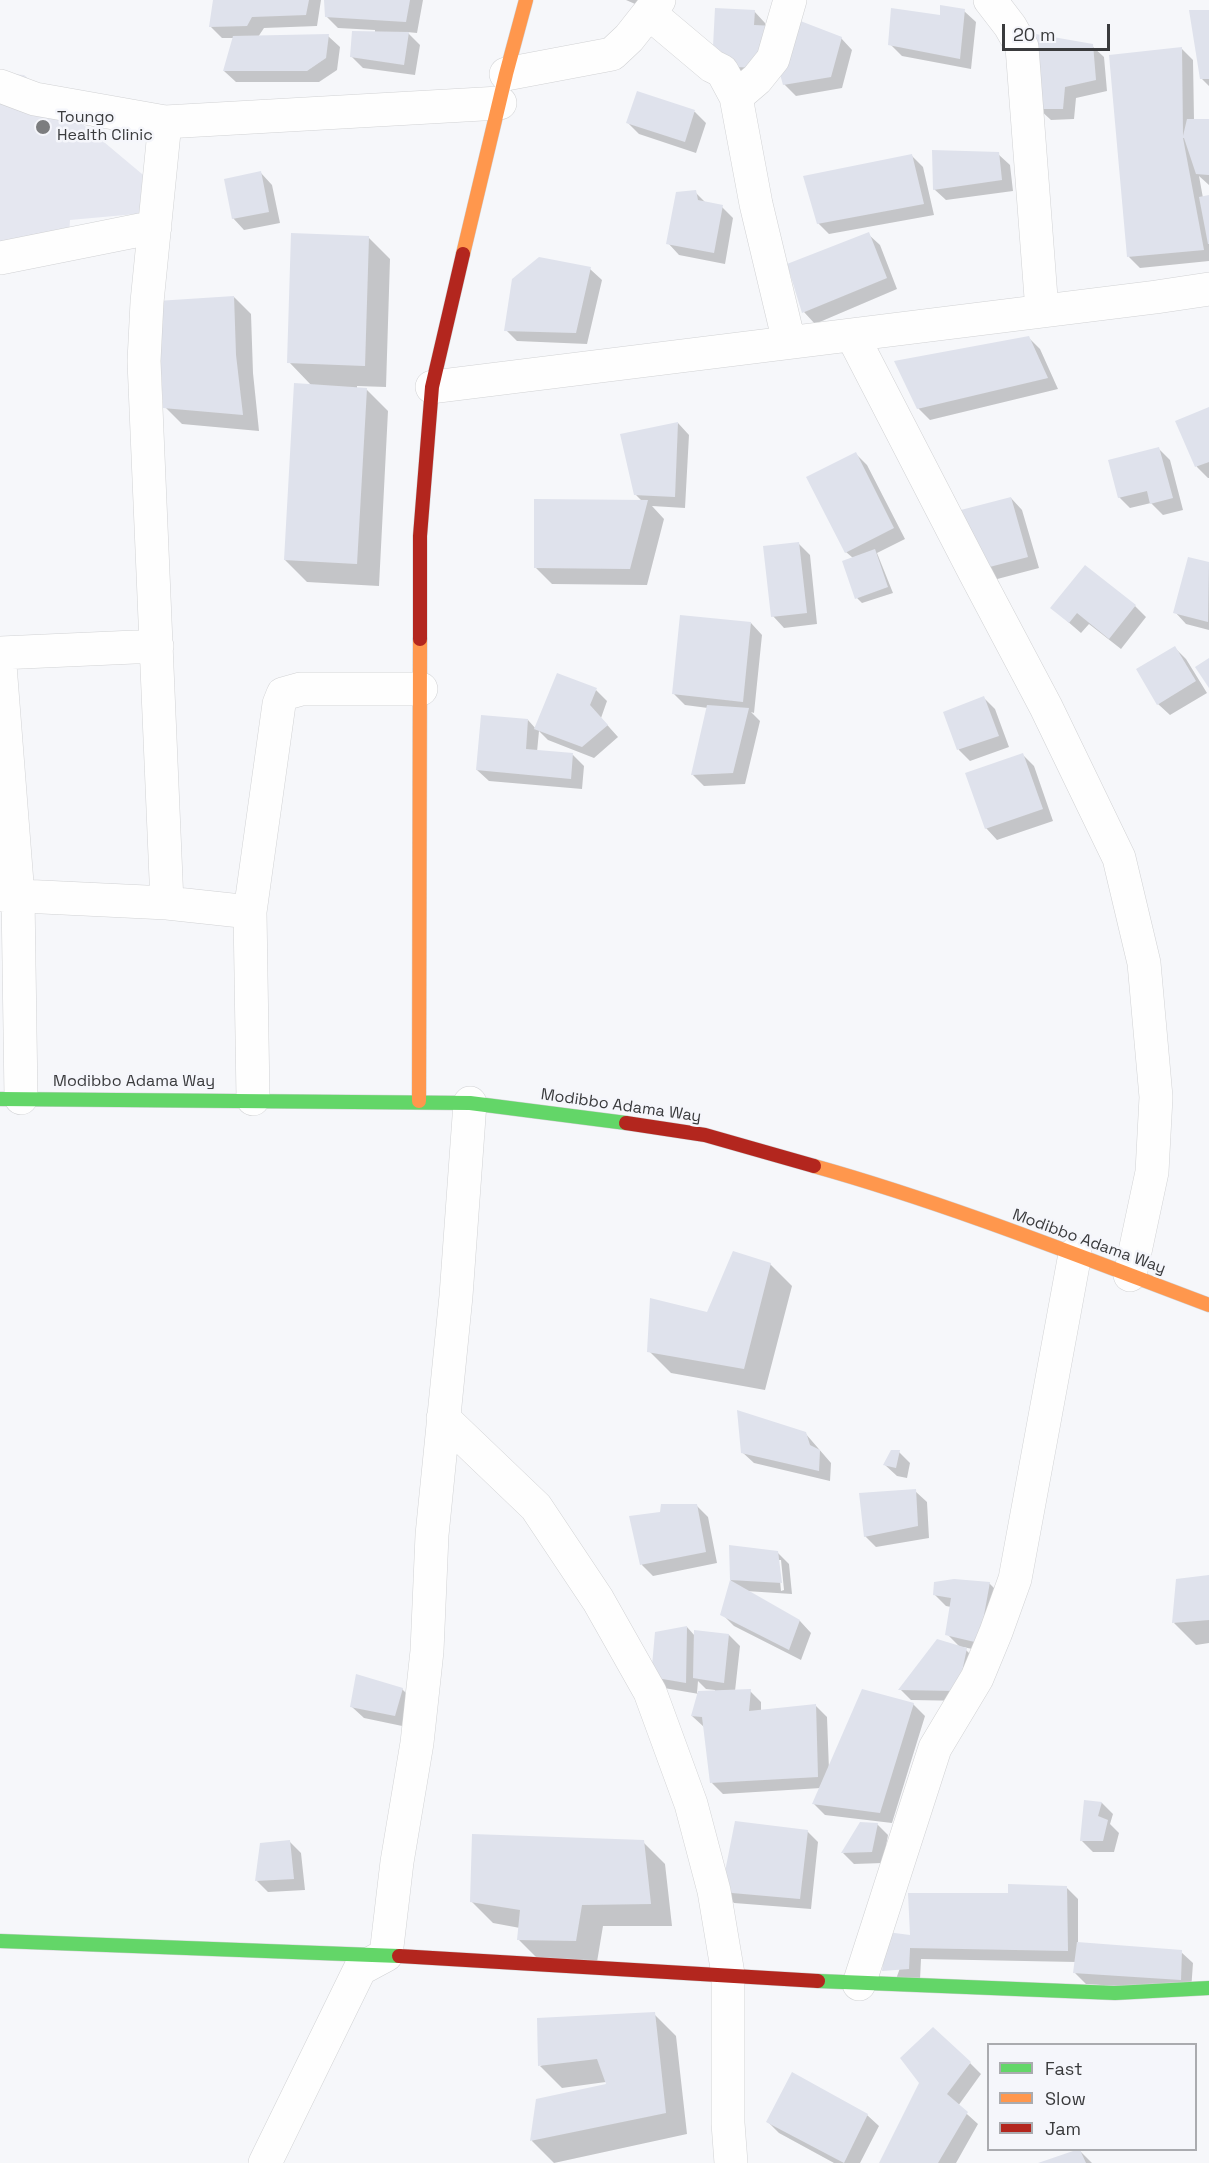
<!DOCTYPE html>
<html>
<head>
<meta charset="utf-8">
<style>
  body { margin:0 }
  #map { position:relative; width:1209px; height:2163px; overflow:hidden; background:#f6f7fa; font-family:"Space Grotesk",sans-serif }
  canvas { display:block }
  .legend { position:absolute; left:987px; top:2043px; width:210px; height:108px; box-sizing:border-box; background:#f5f6fb; border:2px solid #aaabaf; margin:0; padding:8px 10px; list-style:none; font-size:18px; color:#3a3b3d }
  .legend li { display:flex; align-items:center; gap:12px; height:30px }
  .legend b { width:30px; border:2px solid #aaabaf }
  .scale { position:absolute; left:1002px; top:24px; width:108px; height:27px; box-sizing:border-box; border:3px solid #3a3b3d; border-top:0; padding-left:8px; font-size:18px; line-height:21px; white-space:nowrap; color:#3a3b3d; -webkit-text-stroke:4px #f5f6fb; paint-order:stroke }
</style>
</head>
<body>
<div id="map">
<canvas width="1209" height="2163"></canvas>
<ul class="legend">
<li><b style="height:8px;background:#63d668"></b>Fast</li>
<li><b style="height:8px;background:#ff974d"></b>Slow</li>
<li><b style="height:8px;background:#b3261e"></b>Jam</li>
</ul>
<div class="scale">20 m</div>
</div>
<script>
const ctx = document.querySelector('canvas').getContext('2d');
ctx.lineJoin = 'round';
function fill(path, color) { ctx.fillStyle = color; ctx.fill(path, 'evenodd'); }
function trace(path, color, width, dash) { ctx.strokeStyle = color; ctx.lineWidth = width; ctx.lineCap = dash ? 'butt' : 'round'; ctx.setLineDash(dash || []); ctx.stroke(path); }
function label(font, color, halo, rows, align = 'center') {
  ctx.font = font + ' "Space Grotesk",sans-serif'; ctx.lineWidth = 5; ctx.setLineDash([]); ctx.textBaseline = 'middle'; ctx.strokeStyle = halo; ctx.fillStyle = color; for (const [text, x, y, turn = 0] of rows) {
    ctx.save(); ctx.translate(x, y); ctx.rotate((+turn || 0) * Math.PI / 180); ctx.textAlign = isNaN(turn) ? turn : align; if (halo) ctx.strokeText(text, 0, 0); ctx.fillText(text, 0, 0); ctx.restore();
  }
}
const built = new Path2D(`
  M0,73l24,2 124,104 -1,34 -77,7 -1,16 -69,7z`);
const shadow = new Path2D(`
  M215,0h106l-4,26 -53,2 -6,9 70,-1 12,11 -3,23 -18,12h-83l-12,-11 10,-33h-12l-11,-11z
  M325,0h98l-6,33 -10,-1 13,13 -5,30 -52,-7 -11,-11 23,-24v-3l-37,-2 -12,-12z
  M626,0h38l-6,14z
  M754,11l11,12v4l76,11 11,12 -10,38 -46,8 -12,-12 -5,-21 -9,16 -45,-2z
  M964,11l12,11 -5,47 -69,-13 -12,-12z
  M1209,11v75l-7,-7z
  M1092,46l12,11 3,34 -31,7 -2,21 -23,1 -12,-11z
  M1182,49l11,11 1,60 15,1v64l-10,-9 4,22 6,-2v65l-69,7 -11,-11z
  M637,93l58,19 11,11 -10,30 -57,-19 -11,-11z
  M998,154l12,11 3,26 -67,9 -12,-11z
  M912,156l11,11 11,48 -105,19 -11,-11z
  M261,173l11,12 8,38 -36,7 -11,-12z
  M695,192l12,12 15,3 11,11 -8,46 -46,-9 -11,-12z
  M868,234l12,11 17,44 -82,35 -11,-12z
  M368,237l22,22 -4,128 -29,-1v3h9l22,22 -9,175 -72,-4 -22,-22 27,-174 -23,-24z
  M590,269l12,11 -15,64 -70,-3 -11,-11z
  M234,297l17,17 2,59 6,58 -77,-7 -17,-17z
  M1029,338l11,11 18,40 -128,31 -12,-12z
  M1209,408v70h-1l-11,-11 -20,-45z
  M678,423l11,12 -4,73 -33,-2 12,13 -17,66 -95,-1 -17,-17 108,-65 -7,-7z
  M1159,449l11,11 13,50 -20,5 -12,-12 -21,5 -11,-11z
  M856,454l11,11 38,74 -28,14 16,40 -31,10 -5,-5 -4,-40 -7,-6z
  M1011,498l11,12 17,58 -53,14 -11,-12z
  M799,544l11,11 7,69 -33,4 -11,-12z
  M1189,559l20,5v66l-23,-6 -11,-12z
  M1135,606l11,11 -25,32 -32,-25 -8,9 -29,-25z
  M751,623l11,12 -8,78 -3,-1 9,9 -15,63 -41,2 -12,-12 16,-66 -23,-3 -11,-11z
  M1175,648l11,11 21,34 -37,22 -12,-11z
  M596,690l11,11 -6,17 17,19 -24,21 -46,-18 -9,-9 -2,21 36,3 11,11 -2,23 -93,-8 -12,-11 51,-50 8,9z
  M984,698l11,11 14,38 -39,14 -11,-11 -14,-38z
  M1023,755l11,11 19,55 -56,19 -11,-12z
  M770,1264l22,22 -27,104 -94,-17 -22,-22 58,-38z
  M805,1433l26,30 -1,18 -76,-18 -12,-11z
  M899,1452l11,11 -3,15 -10,-2 -12,-11z
  M915,1491l12,11 2,36 -53,9 -11,-11z
  M696,1505l12,12 9,46 -64,13 -11,-11 -11,-48 31,-3z
  M777,1552l12,12 3,30 -46,-3 54,30 11,12 -10,27 -67,-34 -12,-12 9,-34zM778,1560h3l3,30 -3,1z
  M1209,1577v66l-13,2 -22,-22z
  M989,1583l12,12 -10,58 -28,-6 14,14 -8,40 -58,-1 -11,-11 60,-42 -13,-13 4,-27 -5,-1 -12,-12z
  M687,1627l8,9 34,-1 11,11 -5,45h15l11,11v9l55,-5 11,11 2,53 84,-66 12,12 -33,107 -67,-8 -11,-11 7,-16 -98,6 -11,-11 -8,-56 -12,-11 7,-22 -35,-6 -11,-11zM698,1681l8,8 9,1v2l-18,1z
  M402,1689l12,12 -7,26 -43,-9 -12,-11z
  M1085,1802l17,1 11,11 -3,10 9,9 -5,19h-21l-11,-11z
  M877,1824l11,11 -5,28 -29,1 -11,-11z
  M807,1831l11,11 -7,67 -77,-6 -11,-11z
  M289,1841l12,12 4,37 -37,2 -12,-12z
  M643,1842l22,22 7,62h-69l-6,36h-56l-22,-22 1,-12 -27,-5 -22,-22z
  M1066,1887l12,12v45l103,8 12,11 -2,28 -105,-7 -11,-11 1,-11 -155,-3 -1,21 -25,2 16,-45 99,-42z
  M654,2014l22,22 11,98 -133,29 -22,-22 5,-40 76,-18v-2l-51,7 -22,-22z
  M970,2063l11,11 -23,32 20,18 -22,39h-75z
  M867,2115l12,11 -19,37h-26l-55,-30 -11,-11z
  M1079,2150l13,13h-50z`);
const building = new Path2D(`
  M213,0h96l-3,15 -54,2 -5,9 -38,1z
  M324,0h86l-4,22 -81,-5z
  M940,5l25,4 -5,50 -72,-14 3,-37 49,7z
  M715,8l40,2 -1,15 20,1 -16,42 -46,-2z
  M1189,10h20v69h-9z
  M790,17l52,20 -11,40 -48,8 -6,-22z
  M352,31l57,1 -5,33 -54,-8z
  M1030,33l63,11 3,36 -31,7 -2,22h-25z
  M329,34l-3,24 -19,13h-84l10,-35z
  M1182,47l1,89 4,-17h22v56l-13,-1 -12,-36h-1l21,112 -77,7 -18,-202z
  M637,91l58,19 -10,32 -59,-19z
  M932,150l67,2 3,28 -69,10z
  M912,154l12,50 -107,20 -14,-48z
  M261,171l8,41 -37,7 -8,-40z
  M696,190l2,10 25,5 -9,48 -48,-9 10,-52z
  M1209,195v49h-1l-9,-47z
  M869,232l18,46 -85,35 -15,-49z
  M291,233l78,3 -4,130 -78,-3z
  M539,257l52,10 -15,66 -72,-2 8,-52z
  M234,296l2,59 7,60 -80,-7 -6,-107z
  M1029,336l19,42 -131,31 -23,-48z
  M294,383l73,5 -10,176 -73,-4z
  M1209,407v55l-14,5 -20,-46z
  M678,422l-3,75 -41,-2 -14,-61z
  M1159,447l14,51 -23,6 -3,-13 -29,7 -10,-38z
  M856,452l38,76 -49,25 -39,-76z
  M1011,497l17,60 -54,14 -17,-60z
  M534,499l114,1 -18,69 -96,-1z
  M799,542l8,71 -36,4 -8,-71z
  M875,549l13,38 -33,12 -13,-38z
  M1188,557l21,5 -1,60 -35,-9z
  M1085,565l51,40 -27,34 -32,-26 -8,10 -19,-15z
  M680,615l71,7 -8,80 -71,-8z
  M1175,646l21,35 -39,24 -21,-36z
  M1209,658v30l-14,-21z
  M557,673l40,15 -7,17 18,20 -26,22 -48,-18z
  M984,696l15,40 -42,14 -14,-38z
  M707,705l42,3 -16,65 -42,2z
  M481,715l47,4 -2,30 47,4 -2,26 -95,-9z
  M1023,753l20,56 -58,20 -20,-56z
  M733,1251l38,12 -27,106 -97,-17 3,-54 57,14z
  M737,1410l69,22 4,13 10,5 -1,21 -78,-18z
  M891,1450h9l-4,18 -13,-3z
  M916,1489l2,37 -54,11 -5,-44z
  M661,1504h36l9,48 -66,13 -11,-49 31,-4z
  M729,1545l49,6 4,32 -52,-3 70,40 -11,30 -69,-35 10,-35z
  M1209,1575v45l-37,3 4,-44z
  M954,1579l36,3 -11,61 -34,-8 6,-37 -18,-3 1,-13z
  M687,1626l-1,57 -35,-6 4,-45z
  M694,1630l35,4 -5,49 -31,-5z
  M937,1639l30,9 -9,43 -60,-1z
  M356,1674l47,14 -8,28 -45,-9z
  M751,1689l-2,22 67,-7 2,73 -108,6 -8,-66 -11,-1 7,-25z
  M862,1689l52,14 -34,110 -68,-9z
  M1084,1800l18,2 -4,14 10,4 -5,21h-23z
  M735,1821l73,9 -8,69 -79,-7z
  M860,1822l18,1 -6,29 -31,1z
  M472,1834l172,6 7,64 -69,1 -6,36 -59,-1 3,-30 -50,-8z
  M290,1840l4,39 -39,2 5,-38z
  M1008,1884l59,2 1,65 -158,-3 -1,21 -27,2 5,-39 23,3 -2,-42h100z
  M1077,1942l105,8 -1,30 -108,-7z
  M655,2012l11,101 -136,28 6,-42 70,-15 -9,-25 -59,7 -1,-48z
  M933,2027l38,35 -24,32 21,18 -30,51h-59l40,-80 -19,-25z
  M792,2072l76,42 -24,49 -78,-41z
  M1076,2150h4l6,13h-48z`);
const street = new Path2D(`
  M990,0l20,26 12,21 20,264
  M649,13l63,53 10,5 14,26 20,107 33,138
  M506,74l106,-20 17,-16 30,-38
  M0,86l35,13 130,23 335,-19
  M736,97l21,-18 16,-20 17,-59
  M165,122l-18,180 -3,59 23,542
  M0,258l155,-31
  M852,335l122,236 72,136 73,151 25,105 12,134 -4,75 -22,103
  M432,387l724,-90 53,-8
  M0,653l157,-7
  M0,665l18,231 3,202
  M0,895l167,8 83,9
  M253,1099l-3,-187 29,-208 4,-10 18,-5h120
  M443,1418l93,89 62,93 52,92 41,112 23,87 14,83v149l3,40
  M859,1984l76,-236 42,-70 19,-46 19,-53 60,-325
  M265,2163l95,-194 26,-14 11,-93 20,-119 10,-92 5,-116 24,-239 14,-193`);
const fast = new Path2D(`
  M0,1099l470,4 156,20
  M0,1941l399,15
  M818,1981l297,12 94,-5`);
const slow = new Path2D(`
  M463,254l43,-180 20,-74
  M419,1101l1,-462
  M814,1166c135,38 265,90 395,139`);
const jam = new Path2D(`
  M420,639v-103l12,-149 31,-133
  M626,1123l79,12 109,31
  M399,1956l419,25`);
const markers = [
  [43,127,8,"#7c7d7f"]
];
const poiNames = [
  ["Toungo",57,118],
  ["Health Clinic",57,136]
];
const streetNames = [
  ["Modibbo Adama Way",134,1082],
  ["Modibbo Adama Way",621,1106,8],
  ["Modibbo Adama Way",1089,1242,20]
];
fill(built, '#e5e7f0');
fill(shadow, '#0003');
fill(building, '#dfe2ec');
trace(street, '#d1d2d4', 34);
trace(fast, '#d1d2d4', 15);
trace(slow, '#d1d2d4', 15);
trace(jam, '#d1d2d4', 15);
trace(street, '#fefefe', 33);
trace(fast, '#63d668', 14);
trace(slow, '#ff974d', 14);
trace(jam, '#b3261e', 14);
for (const [x, y, r, color] of markers) { const dot = new Path2D(); dot.arc(x, y, r, 0, 2 * Math.PI); ctx.fillStyle = color; ctx.fill(dot); trace(dot, '#f5f6fb', 2); }
label('16px', '#3a3b3d', '#f5f6fb', poiNames, 'left');
label('16px', '#3a3b3d', '#f5f6fb', streetNames);
</script>
</body>
</html>
